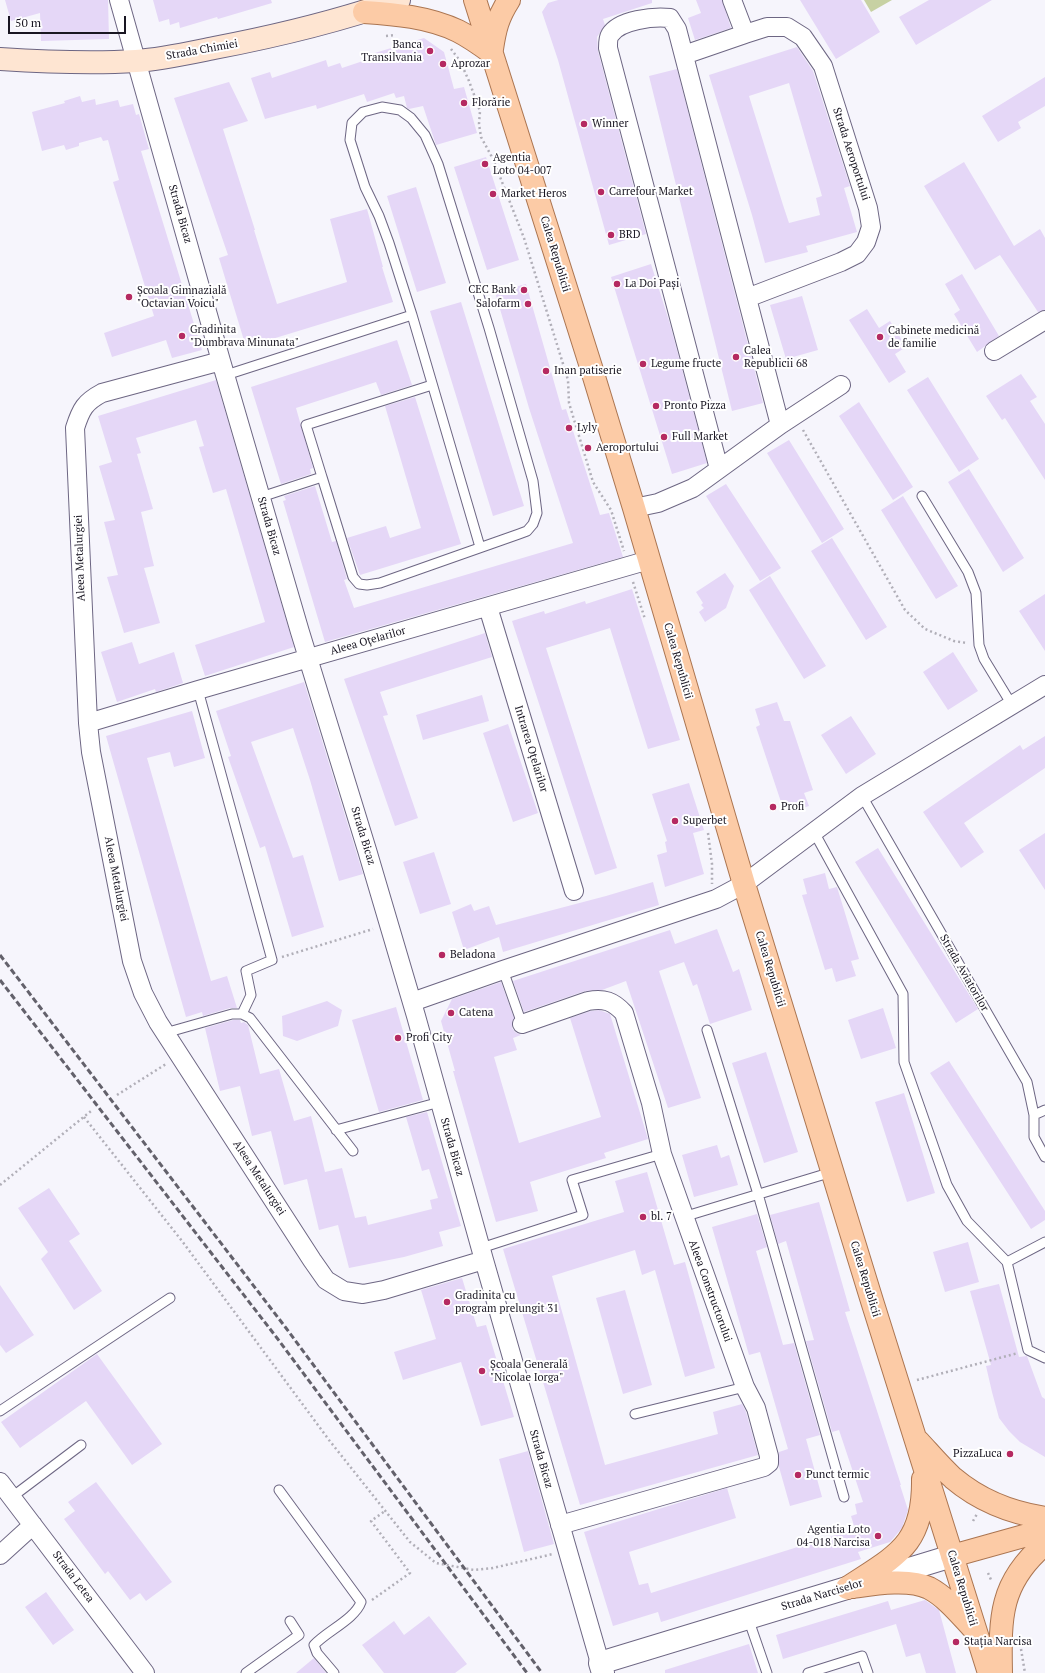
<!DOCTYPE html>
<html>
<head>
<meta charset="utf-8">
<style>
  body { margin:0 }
  #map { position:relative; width:1045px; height:1673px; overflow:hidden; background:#f6f5fc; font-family:"PT Serif",serif }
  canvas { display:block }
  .scale { position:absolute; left:8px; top:16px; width:118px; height:18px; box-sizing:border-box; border:2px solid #191622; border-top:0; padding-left:5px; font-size:12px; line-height:14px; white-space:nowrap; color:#191622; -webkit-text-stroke:3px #fff; paint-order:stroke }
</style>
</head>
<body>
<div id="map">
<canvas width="1045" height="1673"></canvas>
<div class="scale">50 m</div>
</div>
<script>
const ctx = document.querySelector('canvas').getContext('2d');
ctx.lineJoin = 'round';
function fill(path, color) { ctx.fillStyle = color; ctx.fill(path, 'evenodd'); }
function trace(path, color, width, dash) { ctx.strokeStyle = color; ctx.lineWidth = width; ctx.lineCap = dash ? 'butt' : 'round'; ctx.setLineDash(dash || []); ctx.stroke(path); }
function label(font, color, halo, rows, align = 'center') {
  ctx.font = font + ' "PT Serif",serif'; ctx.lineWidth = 4; ctx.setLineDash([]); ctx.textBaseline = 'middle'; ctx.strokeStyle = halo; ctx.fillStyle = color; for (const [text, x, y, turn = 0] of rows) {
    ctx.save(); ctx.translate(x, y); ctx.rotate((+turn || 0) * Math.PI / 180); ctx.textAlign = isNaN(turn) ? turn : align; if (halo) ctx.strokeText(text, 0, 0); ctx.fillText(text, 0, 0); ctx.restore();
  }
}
const green = new Path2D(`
  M864,0h28l-21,12z`);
const building = new Path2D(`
  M5,0h103l1,39 -68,2 -1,-28 -29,8z
  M153,0h118l1,3 -54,16 -1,-2 -37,11 -1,-6 -9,3 -1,-6 -10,3z
  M558,0h94v3l-49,16 2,6 -8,12 1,14 48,183 -37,11 -51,-185 -16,-48 6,-9z
  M696,0h26l9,28 -36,12 -7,-22 13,-5z
  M800,0h61l19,32 -44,27z
  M929,0h63l-76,45 -17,-28z
  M424,38l20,14 10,37 10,-2 13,46 -41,12 -13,-39 -14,3 -2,-1 -3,-12 -8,2 -2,-5 -27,9 -3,-8 -47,15 -1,-4 -51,14 -14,-41 19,-6 2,6 54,-18 2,7 12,-4 2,5 24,-8 -1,-4z
  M797,47l16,24 37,115 -6,2 13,44 -51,14 2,6 -43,11 -13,-48 -43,-140zM789,83l33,113 -6,2 4,17 -31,8 -6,-18 -34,-109z
  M677,69l86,334 -31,8 -83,-335z
  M1045,77v29l-27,16 3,6 -23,14 -16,-26z
  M229,82l19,39 -25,8 32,101h-1l23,74 70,-22 -17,-63 37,-10 16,58h-1l11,35 -147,45 -27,-89 9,-3 -54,-157z
  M80,96l2,6 13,-3 1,6 22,-5 2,7 13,-3 3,11 3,-1 10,35 -8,2 61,199 -30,8 -6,-18 -54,17 -8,-24 50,-17 -41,-134 6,-2 -11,-40 -5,1 -2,-4 -22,6v3l-13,4 -2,-5 -22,6 -10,-39 33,-9 -1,-2z
  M486,157l33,103 -32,10 -33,-103z
  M964,162l50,84 26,-17 5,9v72l-7,2 -38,-57 -25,15 -51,-84z
  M416,187l30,96 -29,9 -30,-96z
  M651,264l19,60 37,139 -35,11 -61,-197z
  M962,274l37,62 -22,16 -23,-38 6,-4 -15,-26z
  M526,284l36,126 4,-1 34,106 9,-2 14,44 -298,85 -42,-141 3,-1 -2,-4 31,-10 17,56 4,-1 11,38 -3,1 10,28 219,-65 -44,-135 -34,-116z
  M802,296l16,54 -32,9 -16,-54z
  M461,302l63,204 -31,10 -63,-205z
  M867,309l12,19 11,-7 16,26 -11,7 11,18 -17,11 -40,-63z
  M397,340l15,45 -31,10 -5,-13 -80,26 17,60 -3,1 1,5 -30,10 -30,-97z
  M1021,374l16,23 -7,4 15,23v56l-40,-62 -3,2 -16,-24z
  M928,377l51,82 -20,13 -52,-82z
  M216,380l78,267 -89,29 -10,-31 70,-23 -39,-133 -13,4 -14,-46 5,-1 -8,-26 -60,18 5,15 -4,1 16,55 -12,3 13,54 -10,2 16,55 -36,10 -17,-56 11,-2 -14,-53 11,-2 -16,-54 13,-4 -14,-46z
  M415,397l46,147 -101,31 -13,-37 39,-12 4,12 31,-10 -36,-122z
  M859,402l54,85 -20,13 -54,-84z
  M789,440l55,89 -22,14 -55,-90z
  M969,469l55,89 -21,14 -55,-90z
  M726,484l55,84 -21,13 -54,-85z
  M903,496l55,90 -22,13 -55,-89z
  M832,538l55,89 -21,13 -55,-89z
  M725,573l9,13 -8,22 -21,14 -6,-10 5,-4 -3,-3 2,-2 -7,-11z
  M770,576l56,90 -22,13 -55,-89z
  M632,589l48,151 -32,9 -38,-121 -64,20 71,220 -22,7 -83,-254 32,-10 1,3 40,-13 1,3z
  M1045,594v57l-26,-40z
  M485,633l7,24 -112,35 8,23 -5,1 35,102 -23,8 -51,-147z
  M132,642l7,22 35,-12 9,31 -27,9 -1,-3 -38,13 -16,-50z
  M953,652l25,39 -30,19 -25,-38z
  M304,682l59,192 -24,7 -29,-101 -17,-52 -42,14 42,116 10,-3 21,72 -32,10 -27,-91 -5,2 -32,-91 3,-1 -15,-45z
  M482,695l7,26 -66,19 -7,-25z
  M777,702l7,19h6l23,69 -9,3 5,13 -19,6 -4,-12 -5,2 -25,-75 4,-2 -5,-16z
  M192,711l13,47 -31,9 -4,-15 -23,6 64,223 16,-5 10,32h-7l-27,8 -1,-4 -16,5 -80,-281z
  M851,716l25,38 -30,20 -25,-39z
  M508,724l30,89 -25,9 -30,-89z
  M1045,736v32l-81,55 20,29 -23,16 -38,-56 97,-67 3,5z
  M689,783l15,47 -11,3 11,41 -39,13 -8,-32 10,-3 -2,-10 2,-1 -15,-47z
  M1045,833v57l-26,-40z
  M878,848l100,161 -22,14 -101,-161z
  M434,852l17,52 -31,10 -17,-52z
  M825,873l4,16 8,-2 22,72 -8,2 5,15 -20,6 -4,-14 -7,2 -23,-75 5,-1 -4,-15z
  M653,882l6,23 -156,47 -4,-15 -35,13 -12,-38 19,-8 3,7 15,-5 7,19 110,-29z
  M717,929l16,43 6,-3 13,41 -42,14 -13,-40 -4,2 -9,-24 -25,9 42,127 -33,10 -42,-127 -24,9 -17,1 -61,21 -11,-31 157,-51 5,14z
  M501,982l13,36 -2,4v6l3,4 6,3 -8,3 4,12 -23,7 25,86 82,-26 -31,-99 21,-7 8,-1 11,4 38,125 -44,14 2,5 -76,24 8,29 -42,11 -43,-151h2l-14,-50 11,-22z
  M327,1001l15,9 -4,16 -41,15 -14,-5 -1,-20z
  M396,1007l27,93 -44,12 -27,-92z
  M883,1008l13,40 -35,11 -13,-39z
  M233,1020h7l1,3 3,-1 4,3 12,49 19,-5 15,52 17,-5 14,56 17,-4 13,50 11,-2 2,9 64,-16 -2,-9 8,-2 -9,-29 -7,2 -16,-54 21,-5 34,114 -22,6 4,14 -39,11 -55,11 -11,-43 -19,5 -12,-51 -23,6 -13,-54 -19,5 -12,-50 -20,5 -15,-63z
  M766,1052l32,100 -34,11 -32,-100z
  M949,1061l96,150v9l-14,9 -101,-156z
  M904,1093l31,100 -28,9 -32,-100z
  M717,1145l4,13 8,-3 9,30 -44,12 -12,-42z
  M647,1172l27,93 11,-3 30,106 -30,9 -30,-107 -13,5 -7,-25 -83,26 53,189 113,-31 -5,-22 29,-8 4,8 12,43 -178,50 -77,-256 121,-37 -9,-31z
  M49,1188l31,46 -11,7 33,50 -28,19 -33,-51 7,-7 -30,-44z
  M819,1202l31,109 -5,1 56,173h-1l8,25 -6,18 -12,14 -32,10 3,7 -200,63 -3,-10 -45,14 -29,-94 143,-44 9,30 -107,34 10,33 9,-2 3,10 204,-64 -4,-13 6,-2 -2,-10 8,-2 -24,-72 -7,2 -26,-91 8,-1 -28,-99 -8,3 -8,-29z
  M757,1214l10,33 -11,4 27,94 11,-2 26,92 -14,4 16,58 -32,9 -11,-39v-15l9,-3 -28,-97 -11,3 -37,-128z
  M968,1242l11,40 -34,10 -12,-40z
  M462,1278l15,49 9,-2 28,92 -33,9 -20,-64 -58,18 -9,-28 42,-13 -15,-49z
  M999,1284l20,73 8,-1 15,41 3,2v58l-25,-15 -11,-11 -10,-13 -7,-26 -6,-26 5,-1 -21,-74z
  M0,1285l34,50 -28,18 -6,-8z
  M625,1290l27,95 -29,9 -27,-96z
  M97,1354l65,90 -30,21 -46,-64 -66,47 -19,-26z
  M528,1451l26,93 -30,8 -25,-93z
  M96,1482l76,100 -26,19 -6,-8 -10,7 -22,-29 -3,3 -41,-55 11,-8 -7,-9z
  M46,1592l28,38 -21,15 -28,-38z
  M925,1600l14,10 17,63h-30l-6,-20 -14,4 -10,-33 -113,35 -7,-24 112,-34 3,9z
  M429,1616l38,48 -12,9h-71l-22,-28 32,-24 10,14z
  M749,1644l9,29h-93v-3z
  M314,1658l12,15h-30z`);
const path = new Path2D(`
  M386,36l10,-1
  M451,49l9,12 9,20 11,30 -1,13 2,13 12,22 31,79 44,142 1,23 24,79 18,28 13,41
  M803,430l102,180 20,19 29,12 13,2
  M633,582l12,37
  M708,833l4,31v20
  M282,957l91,-28
  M117,1095l49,-31
  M84,1117l98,124 147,199 81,102 26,21 38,7 19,-2 60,-14
  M0,1185l91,-74
  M917,1380l101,-27
  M973,1521l4,-7
  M988,1573l4,9
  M372,1600l38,-27 -39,-52 14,-10
  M1021,1649l4,24`);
const service = new Path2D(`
  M226,375l186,-60
  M322,477l-16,-52 126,-40
  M922,496l46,76 8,21 3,52 5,14 28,46
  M261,497l61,-20 31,100 6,7 8,1 13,-2 139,-49 8,-3 6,-7 4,-11 -4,-32 -44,-153 -51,-164 -13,-29 -14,-17 -11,-8 -18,-3 -19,5 -11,11 -2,17 15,47 14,29 10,27 23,72 68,232
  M198,690l74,270 -26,11 5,24 -9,19
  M862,796l165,286 7,33v22l11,20
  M814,832l89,162 1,68 43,123 20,36 40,41 21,88 17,8
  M503,970l19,54
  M707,1030l51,164 86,303
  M165,1033l67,-19h10l8,4 103,133
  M1034,1115l11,-5
  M336,1130l104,-28
  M683,1217l149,-45
  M481,1248l102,-33 -11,-35 90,-26
  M1007,1262l38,-20
  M0,1411l170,-113
  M635,1414l110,-27
  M279,1490l82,112c-6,17 -34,29 -47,43l3,8 17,20
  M12,1497l69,-52
  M748,1618l19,55
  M246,1673l53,-38 -9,-14
  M808,1673l54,-17 6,17`);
const minor = new Path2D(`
  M119,0l102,361 79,271 67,218 49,166 68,244 116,403
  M732,0l13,34 22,-7h20l16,10 20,29 45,142 3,19 -5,15 -9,12 -16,8 -94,36
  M684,55l61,-21
  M994,351l51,-31
  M221,361l-119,32c-17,9 -21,16 -27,35l13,295 3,29 41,209 11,32 15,29 154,238 14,20 18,11 19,3 21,-4 100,-30
  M719,469l-111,-421c0,-4 0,-10 2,-13 9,-15 44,-19 60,-17l7,11 103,396
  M634,508l24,-5 35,-15 87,-63 61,-40
  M488,607l86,284
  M88,723l110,-33 451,-130
  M412,1002l91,-32 213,-71 28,-15 118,-88 183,-111
  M522,1024l66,-23c16,-3 25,0 36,12l27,90 11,51 83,233 11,21 13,48v7l-5,4 -204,58
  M0,1482l145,191
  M0,1555l33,-30`);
const tertiary = new Path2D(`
  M603,1673l-3,-10 352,-107`);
const secondary = new Path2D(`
  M0,59c46,3 91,5 136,2 27,-2 53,-8 78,-13 63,-12 125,-27 185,-48`);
const primary = new Path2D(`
  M475,0l116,367 43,141 110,376 128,417 117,372
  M364,12c31,2 65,5 94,19 12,6 23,14 34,22
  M492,49c3,-20 6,-32 17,-49
  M919,1442c11,12 22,25 34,36 26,22 59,35 92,40
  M952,1556l93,-26
  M853,1587c21,-3 56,-9 76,1 17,9 30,25 43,39
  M847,1588c50,-33 77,-43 76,-109
  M1001,1673c-1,-55 -2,-90 44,-129`);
const rail = new Path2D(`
  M0,955l286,373 256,345
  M0,980l277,358 250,335`);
const markers = [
  [430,51,4,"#b52961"],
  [443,64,4,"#b52961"],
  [464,103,4,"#b52961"],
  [584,124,4,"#b52961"],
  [485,164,4,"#b52961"],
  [601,192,4,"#b52961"],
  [493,194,4,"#b52961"],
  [611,235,4,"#b52961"],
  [617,284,4,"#b52961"],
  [524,290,4,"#b52961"],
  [129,297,4,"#b52961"],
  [528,304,4,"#b52961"],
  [182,336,4,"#b52961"],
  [880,337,4,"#b52961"],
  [736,357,4,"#b52961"],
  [643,364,4,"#b52961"],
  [546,371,4,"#b52961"],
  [656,406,4,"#b52961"],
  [569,428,4,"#b52961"],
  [664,437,4,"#b52961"],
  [588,448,4,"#b52961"],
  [773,807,4,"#b52961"],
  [675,821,4,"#b52961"],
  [442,955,4,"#b52961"],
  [451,1013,4,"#b52961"],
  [398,1038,4,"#b52961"],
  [643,1217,4,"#b52961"],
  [447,1302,4,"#b52961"],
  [482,1371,4,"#b52961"],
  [1010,1454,4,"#b52961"],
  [798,1475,4,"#b52961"],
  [878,1536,4,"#b52961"],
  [956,1642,4,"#b52961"]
];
const poiNames = [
  ["Banca",422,45,"right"],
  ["Transilvania",422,58,"right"],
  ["Aprozar",451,64],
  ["Florărie",472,103],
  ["Winner",592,124],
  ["Agentia",493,158],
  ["Loto 04-007",493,171],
  ["Carrefour Market",609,192],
  ["Market Heros",501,194],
  ["BRD",619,235],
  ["La Doi Pași",625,284],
  ["CEC Bank",516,290,"right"],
  ["Școala Gimnazială",137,291],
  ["\"Octavian Voicu\"",137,304],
  ["Salofarm",520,304,"right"],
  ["Gradinita",190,330],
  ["\"Dumbrava Minunata\"",190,343],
  ["Cabinete medicină",888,331],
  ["de familie",888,344],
  ["Calea",744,351],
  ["Republicii 68",744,364],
  ["Legume fructe",651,364],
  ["Inan patiserie",554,371],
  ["Pronto Pizza",664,406],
  ["Lyly",577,428],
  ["Full Market",672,437],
  ["Aeroportului",596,448],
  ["Profi",781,807],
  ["Superbet",683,821],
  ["Beladona",450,955],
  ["Catena",459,1013],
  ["Profi City",406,1038],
  ["bl. 7",651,1217],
  ["Gradinita cu",455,1296],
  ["program prelungit 31",455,1309],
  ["Școala Generală",490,1365],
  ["\"Nicolae Iorga\"",490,1378],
  ["PizzaLuca",1002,1454,"right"],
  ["Punct termic",806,1475],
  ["Agentia Loto",870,1530,"right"],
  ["04-018 Narcisa",870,1543,"right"],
  ["Stația Narcisa",964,1642]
];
const streetNames = [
  ["Strada Chimiei",202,50,-10],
  ["Strada Aeroportului",851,154,72],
  ["Strada Bicaz",180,214,74],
  ["Calea Republicii",555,254,73],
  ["Strada Bicaz",269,526,74],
  ["Aleea Metalurgiei",80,558,-92],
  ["Aleea Oțelarilor",368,641,-16],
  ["Calea Republicii",678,661,74],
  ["Intrarea Oțelarilor",531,749,73],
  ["Strada Bicaz",363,836,73],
  ["Aleea Metalurgiei",116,879,79],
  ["Calea Republicii",770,969,73],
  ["Strada Aviatorilor",964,973,60],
  ["Strada Bicaz",452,1147,74],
  ["Aleea Metalurgiei",259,1178,57],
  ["Calea Republicii",865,1279,73],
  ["Aleea Constructorului",710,1291,70],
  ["Strada Bicaz",541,1459,74],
  ["Strada Letea",73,1577,53],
  ["Calea Republicii",962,1588,73],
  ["Strada Narciselor",822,1595,-17]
];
fill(green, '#c7d1a3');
fill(building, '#e5d7f7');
trace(service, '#6d6683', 11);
trace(minor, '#6d6683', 20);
trace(tertiary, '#6d6683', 24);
trace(secondary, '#6d6683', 24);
trace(primary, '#ab7551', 24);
trace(path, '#b1afb8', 2.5, [2, 3]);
trace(service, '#fff', 9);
trace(minor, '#fff', 18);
trace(tertiary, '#fff', 22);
trace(secondary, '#fee5d2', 22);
trace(primary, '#fccba6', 22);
trace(rail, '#63616b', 3, [6, 3]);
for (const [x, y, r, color] of markers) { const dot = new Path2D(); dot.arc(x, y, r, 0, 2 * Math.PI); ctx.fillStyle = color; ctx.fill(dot); trace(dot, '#fff', 1.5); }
label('11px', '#191622', '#fff', poiNames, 'left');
label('11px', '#191622', '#fff', streetNames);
</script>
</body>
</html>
